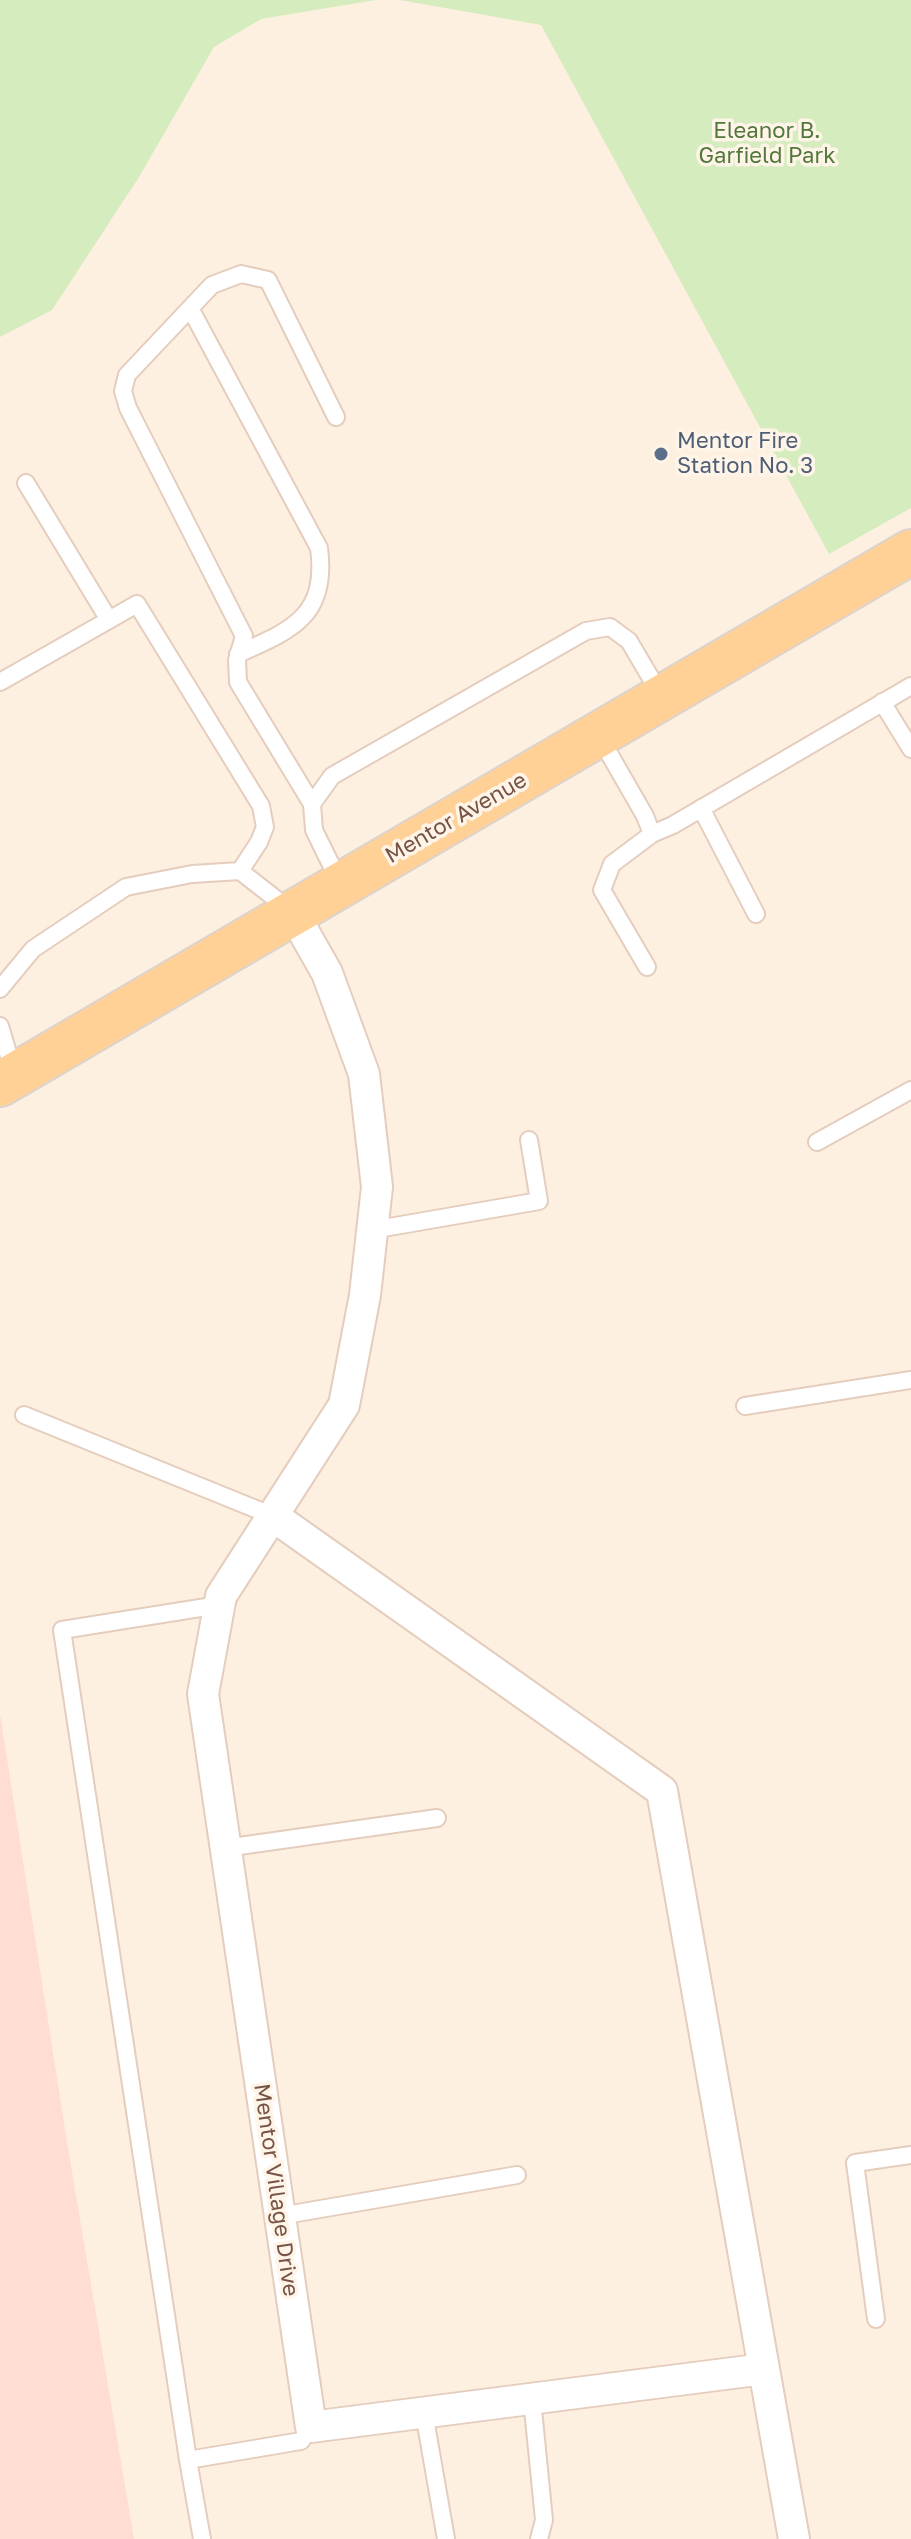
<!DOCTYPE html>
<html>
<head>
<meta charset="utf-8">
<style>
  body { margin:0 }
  canvas { display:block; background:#fef0e0 }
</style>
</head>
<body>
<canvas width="911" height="2539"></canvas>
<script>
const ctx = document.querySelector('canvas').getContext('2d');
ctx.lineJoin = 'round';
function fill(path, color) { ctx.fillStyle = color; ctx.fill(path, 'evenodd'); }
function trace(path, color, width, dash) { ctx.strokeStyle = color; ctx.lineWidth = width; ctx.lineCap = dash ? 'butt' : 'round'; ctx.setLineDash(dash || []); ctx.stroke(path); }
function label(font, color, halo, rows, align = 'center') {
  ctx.font = font + ' "Golos Text",sans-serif'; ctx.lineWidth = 7; ctx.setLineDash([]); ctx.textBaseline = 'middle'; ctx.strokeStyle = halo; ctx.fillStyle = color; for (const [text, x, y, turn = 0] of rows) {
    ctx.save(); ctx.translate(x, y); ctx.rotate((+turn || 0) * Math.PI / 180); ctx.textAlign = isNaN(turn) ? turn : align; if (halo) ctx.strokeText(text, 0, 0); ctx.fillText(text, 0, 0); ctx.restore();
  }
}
const commercial = new Path2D(`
  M0,1714l67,428 67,397h-134z`);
const green = new Path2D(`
  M0,0h376l-115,19 -47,28 -75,130 -87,133 -52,27z
  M400,0h511v508l-82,46 -288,-529z`);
const service = new Path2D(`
  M190,308l129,240c9,68 -27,82 -81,106
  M26,483l83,137
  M0,682l137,-78 124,202 4,21 -6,15 -19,29
  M882,702l29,47
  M599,736l46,80 7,18 21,-9 238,-139
  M312,804l-74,-122 -1,-22 7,-24 -116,-228 -5,-17 4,-16 85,-90 29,-11 27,6 68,137
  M701,808l55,106
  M340,883l-26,-53 -2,-26 20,-28 254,-145 24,-4 19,14 33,56
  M647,967l-45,-77 10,-26 40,-30
  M0,989l33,-40 93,-62 66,-13 48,-3 50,39
  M0,1026l14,47
  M817,1142l94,-52
  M372,1230l167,-29 -10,-61
  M745,1406l166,-26
  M24,1415l249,101
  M219,1605l-157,25 126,830 113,-19 10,-14
  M225,1848l212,-30
  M280,2216l237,-41
  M876,2319l-21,-156 56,-8
  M532,2399l12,121 -5,19
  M424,2413l22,126
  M188,2460l14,79`);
const minor = new Path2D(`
  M293,913l34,60 37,101 13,113 -12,108 -21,110 -123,191 -18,98 108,733 453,-58
  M273,1516l389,275 132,748`);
const primary = new Path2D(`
  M0,1084l911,-532`);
const markers = [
  [661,454,8,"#5c6f8a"]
];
const parkNames = [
  ["Eleanor B.",767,131],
  ["Garfield Park",767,156]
];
const serviceNames = [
  ["Mentor Fire",677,441],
  ["Station No. 3",677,466]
];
const streetNames = [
  ["Mentor Avenue",456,818,-30],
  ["Mentor Village Drive",276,2190,82]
];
fill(commercial, '#ffddd3');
fill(green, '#d4ecbe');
trace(service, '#e5cdbe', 20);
trace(minor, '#e5cdbe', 34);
trace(primary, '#dcd3cf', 48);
trace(service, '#fff', 16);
trace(minor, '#fff', 30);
trace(primary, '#ffd196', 44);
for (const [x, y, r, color] of markers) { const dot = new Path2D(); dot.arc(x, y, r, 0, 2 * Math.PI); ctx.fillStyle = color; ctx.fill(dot); trace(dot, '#fff4e8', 3); }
label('22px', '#51783a', '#fff4e8', parkNames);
label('22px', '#4e5e75', '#fff4e8', serviceNames, 'left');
label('22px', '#775446', '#fff4e8', streetNames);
</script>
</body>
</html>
